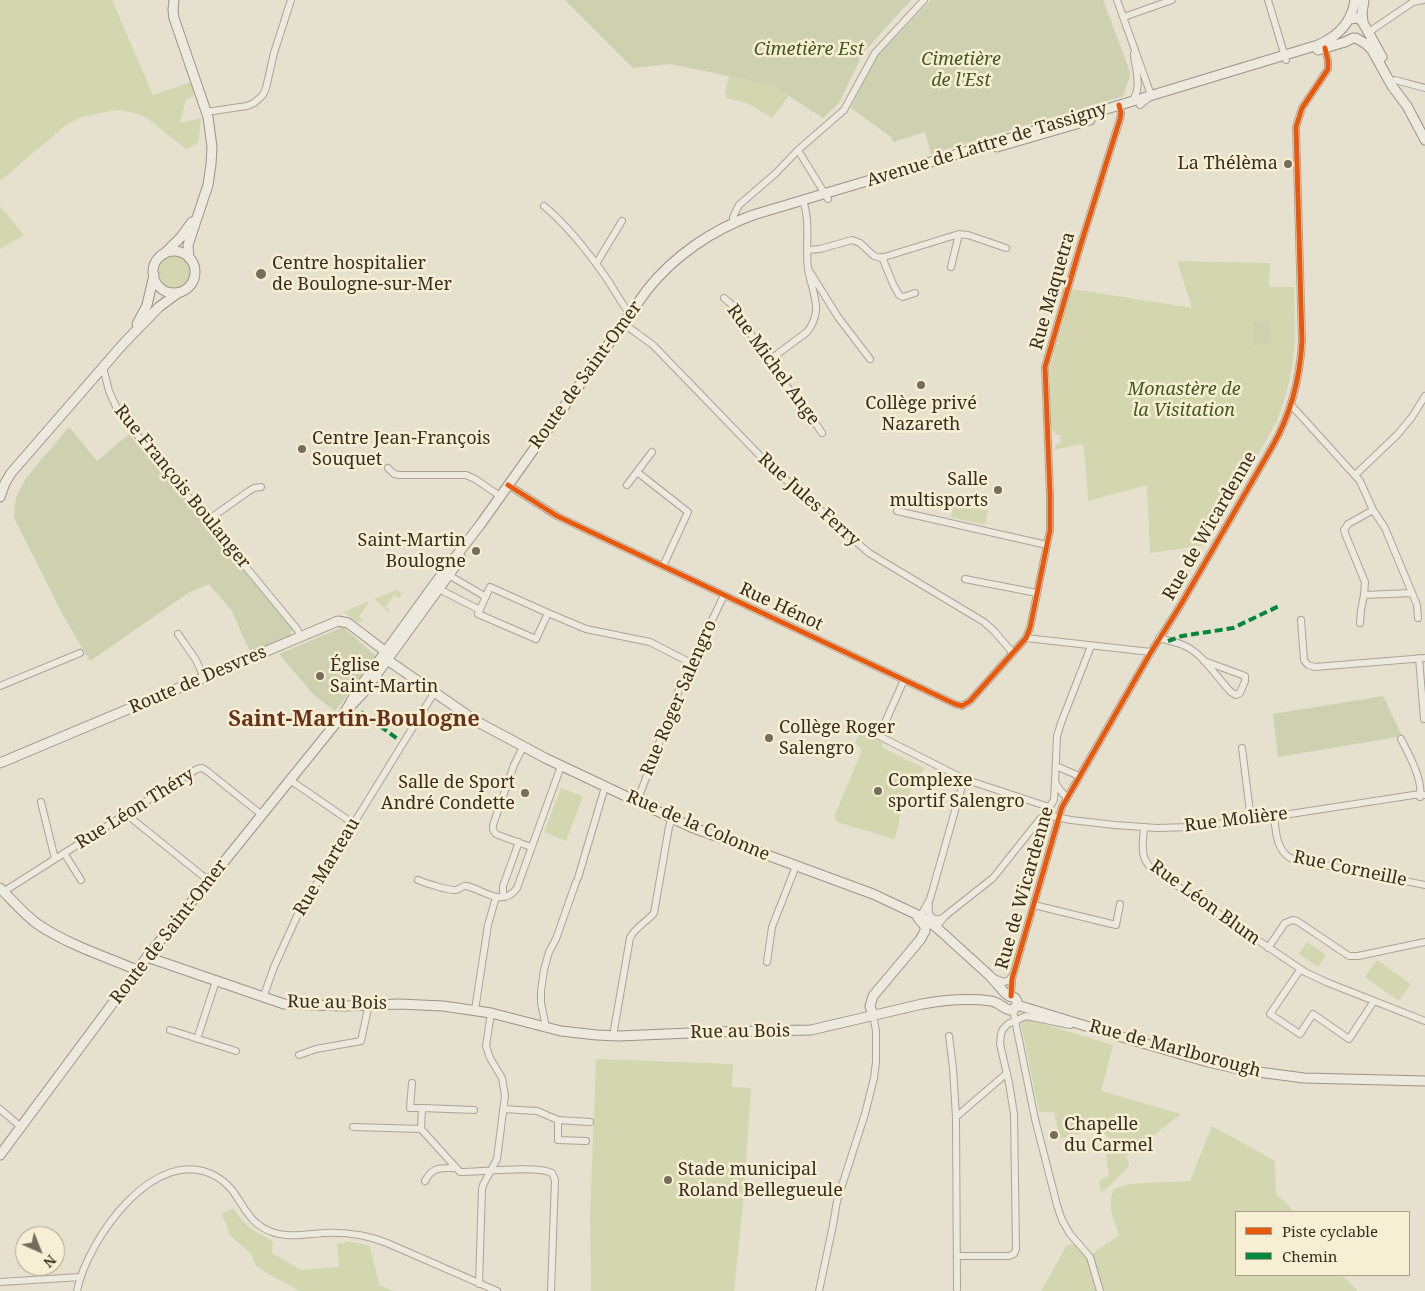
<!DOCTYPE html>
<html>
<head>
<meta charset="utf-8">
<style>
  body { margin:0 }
  #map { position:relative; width:1425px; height:1291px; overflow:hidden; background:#e6e0ce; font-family:"Noto Serif",serif }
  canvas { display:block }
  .legend { position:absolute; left:1235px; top:1211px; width:175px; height:65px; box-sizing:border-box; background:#f7efd3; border:1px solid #aba18b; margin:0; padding:6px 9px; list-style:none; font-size:15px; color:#3a2d1e }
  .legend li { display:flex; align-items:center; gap:10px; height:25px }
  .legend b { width:25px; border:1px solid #aba18b }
  .north { position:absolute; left:15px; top:1226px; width:50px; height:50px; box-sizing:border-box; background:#f7efd3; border:1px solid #aba18b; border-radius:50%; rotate:136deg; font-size:14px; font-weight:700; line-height:20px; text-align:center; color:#3a2d1e }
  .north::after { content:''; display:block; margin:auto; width:18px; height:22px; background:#766c5c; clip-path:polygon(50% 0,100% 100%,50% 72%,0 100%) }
</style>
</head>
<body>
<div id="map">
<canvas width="1425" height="1291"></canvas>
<ul class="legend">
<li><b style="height:6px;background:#e8590c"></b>Piste cyclable</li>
<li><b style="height:6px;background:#00873e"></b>Chemin</li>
</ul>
<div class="north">N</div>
</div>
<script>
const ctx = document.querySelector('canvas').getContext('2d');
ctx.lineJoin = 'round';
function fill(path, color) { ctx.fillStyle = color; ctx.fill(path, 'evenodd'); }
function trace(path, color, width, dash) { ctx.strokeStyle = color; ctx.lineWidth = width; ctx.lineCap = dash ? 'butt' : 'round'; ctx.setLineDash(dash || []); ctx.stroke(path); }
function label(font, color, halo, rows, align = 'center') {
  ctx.font = font + ' "Noto Serif",serif'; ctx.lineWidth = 5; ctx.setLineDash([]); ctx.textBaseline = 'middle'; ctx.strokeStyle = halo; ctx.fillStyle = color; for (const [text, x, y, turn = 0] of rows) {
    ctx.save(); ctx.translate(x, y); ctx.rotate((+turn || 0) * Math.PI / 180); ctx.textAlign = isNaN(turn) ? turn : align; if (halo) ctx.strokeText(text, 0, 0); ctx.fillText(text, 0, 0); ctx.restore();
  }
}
const green = new Path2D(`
  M0,0h112l41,95 38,-13 4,13 -9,5 -6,23 21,-5 -3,25 -12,6 -39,-31 -12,-5 -16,-3 -14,2 -23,5 -16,8 -66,56z
  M729,76l43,9 17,11 -17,22 -23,-14 -22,-6 -2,-6z
  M0,206l24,29 -24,14z
  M159 272a16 16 0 1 1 32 0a16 16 0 1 1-32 0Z
  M1177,261l93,2 -1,24h25l1,52 -3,29 -5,23 -10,30 -71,124 -56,8 -3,-68 -59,16 -2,-32 -3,-25 -30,6 4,-6 4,-2 -1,-7 -4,-1 -5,-6 -1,-60 22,-79 120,19z
  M954,503l34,8 -3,14 -34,-8z
  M397,590l5,4 -3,4 -5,-3 -9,12 5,3 -1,2 -15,-13z
  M369,601l-10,16 4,4 -2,1 -6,-1 -11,-9z
  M861,731l21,11 1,6 41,20 -22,38 -7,33 -58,-17 -2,-7 27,-65 -7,-7z
  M561,788l22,8 -17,45 -22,-9z
  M1307,942l19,13 -8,12 -19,-13z
  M1377,960l34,24 -12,17 -34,-24z
  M1026,1019l87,26 -12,46 80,23 -55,43 3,6 -1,4 -20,20 -7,5 -2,-11 10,-6 -4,-24 9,-8 -15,-15 -39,11 -6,-27h-15l-18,-89z
  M596,1059l137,5 -1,23 19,1 -7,105 -10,98h-143l-1,-74z
  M1212,1126l63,35 1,33 14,13 2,5h-56v63h105l17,16h-317l26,-46 7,-1 10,10 2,4 33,-23c-6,-18 -12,-27 -5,-46l14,-5 62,-3z
  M233,1208c12,19 21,23 40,33l-1,12 29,17 38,-3 -2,-24 7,1 2,-3 17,3 7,2 9,39 14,6h-93l-30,-16 -14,-9 -5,-12 -22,-20 -3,-11 -5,-9z`);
const cemetery = new Path2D(`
  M565,0h346l-48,53 -24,50 -16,15 -51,-33 -102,-21 -37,4z
  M931,0h172l27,72 -1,7 -6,17 -192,58 -6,-22 -32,10 -2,-5 -40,-29 24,-49z
  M1254,321h16l1,23 -17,1z
  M69,427l28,34 32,-27 165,196 -4,2 1,3 -41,17 -18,-41 -23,-27 -21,9 -98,68 -26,-44 -50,-99 2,-21 10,-19z
  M343,627l34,30 -42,54 -21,-16 -35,-41z
  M1383,696l19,40 -124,21 -5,-43z`);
const street = new Path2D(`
  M1117,0l34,95
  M1268,0l18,60
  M1124,17l48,-17
  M1369,32l44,-30 10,-2
  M1395,80l30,8
  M1132,101c11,-14 3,-31 2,-47
  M1140,105l10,-8
  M206,112l41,-6 7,-3 9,-8 3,-7 8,-35 17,-53
  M798,150l30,49
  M544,206c24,20 45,47 63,73 8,12 14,24 23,35
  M733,225v-8l6,-12 37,-32 22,-23 46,-40 31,-57 49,-53
  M808,250l12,-1 32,-9 8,3 14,13 7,2 78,-24 9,1 38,13
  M882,257l11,27 6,11 4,2 12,-4
  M596,264l26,-43
  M951,267l8,-33
  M810,272l28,45 32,42
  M724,298l8,7 42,65 42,54 6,9
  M624,324l29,21 115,119 101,89 115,69 10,9 19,22
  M768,361l39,-29c5,-6 8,-13 9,-21 1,-14 -6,-28 -8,-42 -3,-23 3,-46 -5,-69
  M103,367l6,24 10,22 178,216 2,4 -2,5
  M1291,405l69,76 13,29 12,18 27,65 -48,2 1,-13 -19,-46 -2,-6 4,-6 25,-14
  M388,468l6,6 5,1h67l9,4 25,17
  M637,472l51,40 -25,54
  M1355,475l42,-40 15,-18 13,-21
  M508,485l49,31 398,188 7,2 8,-5 56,-63 4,-10 20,-98v-35l-5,-128 35,-120 40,-128 1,-6 -2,-8
  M627,485l25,-33
  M897,511l150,34
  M208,520l41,-29 5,-3 7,-1
  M447,574l39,23
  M965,579l72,14
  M490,587l58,26 -12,26 -58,-25z
  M437,588l43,22
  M1412,593l5,12 1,13
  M548,613l38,16 64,13 41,21
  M1301,620l3,40 4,5 7,2 110,-9
  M1360,623l1,-13 3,-15
  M178,634l18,26 8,18
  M1026,638l125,14
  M1159,638c8,2 16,4 24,7 20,8 33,32 48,47l5,3 4,-2 5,-12v-5l-41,-15
  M1419,658l5,61
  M904,680l-25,56 85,43 82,27h4l4,-6 1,-18
  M0,686l80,-33
  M1401,739c8,16 22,40 19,58
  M523,747l-9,18 -20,57c-2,6 -2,10 4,13l33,12
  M1242,748l9,72
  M1056,766l23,10
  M290,780l64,44
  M1067,798l-7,-8 -5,-8 2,-46 4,-13 30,-77
  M41,802l14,57
  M637,802l41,-110 46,-97
  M126,814l83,67
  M1274,817c2,14 2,32 16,41l135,27
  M1144,827c-1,16 -5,30 8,42l153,103 21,10 99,39
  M64,853l17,27
  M578,878l27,-91
  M418,880c7,3 32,11 38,10 5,-1 6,-5 11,-4 16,4 36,22 50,2l44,-122
  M3,892l194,-123 5,-1 5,3 55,44
  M503,897v-11l16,-44
  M929,905c-2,10 3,17 13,13
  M1034,905l82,20 4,-21
  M919,919l11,-20 34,-120
  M936,927l9,-11 48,-38 47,-59 7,-4 24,5 44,5 42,3 33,-1 61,-7 169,-26 5,1
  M1268,948l17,-25 8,-3 4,1 52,35h9l67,-14
  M767,962l5,-35 24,-61
  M1300,970l-30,44 30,20 13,-20 36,25 25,-38
  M994,978l10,4 5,-2 4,-5
  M1011,996l1,-17 50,-172 89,-155 29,-46 92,-159c19,-33 28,-68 30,-106l-6,-214 6,-19 26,-39v-8l-3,-13
  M263,998l11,-31 24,-53 136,-221
  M475,1010l13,-85 8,-28
  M1013,1010l22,109 22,86 5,15 8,14 20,23 10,34
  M545,1028v-6l-4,-19v-12l3,-21 5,-18 7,-13 20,-57
  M170,1030l66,21
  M613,1036l17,-98c5,-11 17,-16 24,-25l15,-86 3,-9
  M949,1036l4,32 3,49 1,172
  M197,1039l19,-58
  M299,1055l17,-6 45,-8 8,-37
  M412,1083l-2,25h12l-1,21
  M422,1108l52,2
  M0,1109l21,18
  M503,1109l34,2 21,9 32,2
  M956,1117l51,-44
  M558,1120v20l28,1
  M353,1127l68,2 39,43c19,0 77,-7 92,1l3,7 -4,111
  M425,1181c8,-15 16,-13 31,-13
  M957,1256h52l5,-2 2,-5 -2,-135 -5,-31 -9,-39 1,-10 2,-5 5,-5 18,-8 44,9
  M0,1282l81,-5
  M479,1284l3,-95 1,-4 14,-26 8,-63 -3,-18 -12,-20 -4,-12 5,-33
  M77,1291c10,-51 79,-150 140,-114 25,14 25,45 55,55 16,6 35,2 52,1 22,-1 43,2 63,10l110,48
  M819,1291l14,-66 4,-24 28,-87 9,-36 2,-16v-31l-3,-16`);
const secondary = new Path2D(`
  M174,0l-1,10 1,8 34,99 4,30 -1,17 -3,21 -20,60 1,13
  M1350,19l7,-1 5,3 20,36
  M1363,22l-1,-9 2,-13
  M1356,38l10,6 6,6 20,36 15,20 18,34
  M1318,50l27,-8 8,-4
  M997,147l93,-27
  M153 272a21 21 0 1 1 42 0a21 21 0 1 1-42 0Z
  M164,254l17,-17 11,-15
  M137,324l10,-19 7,-30
  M0,497l5,-14 6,-10 113,-130 35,-36 19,-14
  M383,657l93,64 69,37 146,69 182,67 47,22 16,11 54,49 14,16 5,4 6,2 2,3v4
  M345,712l12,-21 82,-113 41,-53 167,-235c27,-34 65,-60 106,-75l228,-68 337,-102c21,-9 34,-23 37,-45
  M0,763l338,-142 10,2 42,32
  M0,888c12,12 23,25 36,35 30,21 68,33 101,47
  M147,957l137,47 60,2 55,-2 44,2 48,7 70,18 36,4 22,1 95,-4 97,-2 111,-26c23,-4 46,-6 69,-3 10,1 20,17 26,4
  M1017,1005l105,32 86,25 35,8 61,8 121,3
  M873,1015l-3,-9 3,-10 47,-56 5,-9v-5l-7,-8
  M0,1155l147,-198 198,-245 18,-19 98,-135`);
const quiet = new Path2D(`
  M1168,641l14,-5 51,-8 46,-22
  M361,712l38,28`);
const cycleway = new Path2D(`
  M508,485l49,31 398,188 7,2 8,-5 56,-63 4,-10 20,-98v-35l-5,-128 35,-120 40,-128 1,-6 -2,-8
  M1011,996l1,-17 50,-172 89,-155 29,-46 92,-159c19,-33 28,-68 30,-106l-6,-214 6,-19 26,-39v-8l-3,-13`);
const markers = [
  [1288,164,5,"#766c5c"],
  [261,274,6,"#766c5c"],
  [921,385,5,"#766c5c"],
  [302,449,5,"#766c5c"],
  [998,490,5,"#766c5c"],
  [476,551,5,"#766c5c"],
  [320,676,5,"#766c5c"],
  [769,738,5,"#766c5c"],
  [878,791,5,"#766c5c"],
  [525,793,5,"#766c5c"],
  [1054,1135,5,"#766c5c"],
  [668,1180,5,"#766c5c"]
];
const parkNames = [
  ["Cimetière Est",809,50],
  ["Cimetière",961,60],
  ["de l'Est",961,81],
  ["Monastère de",1184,390],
  ["la Visitation",1184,411]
];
const streetNames = [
  ["Avenue de Lattre de Tassigny",987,145,-17],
  ["Rue Maquetra",1053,291,-74],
  ["Rue Michel Ange",773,365,54],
  ["Route de Saint-Omer",586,375,-54],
  ["Rue François Boulanger",182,487,51],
  ["Rue Jules Ferry",809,500,42],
  ["Rue de Wicardenne",1210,526,-60],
  ["Rue Hénot",781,607,25],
  ["Route de Desvres",198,680,-23],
  ["Rue Roger Salengro",679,698,-67],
  ["Rue Léon Théry",135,809,-32],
  ["Rue Molière",1236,820,-7],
  ["Rue de la Colonne",698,826,23],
  ["Rue Marteau",327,867,-59],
  ["Rue Corneille",1350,869,12],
  ["Rue de Wicardenne",1025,888,-74],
  ["Rue Léon Blum",1205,903,36],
  ["Route de Saint-Omer",169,932,-52],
  ["Rue au Bois",337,1003,1],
  ["Rue au Bois",740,1032,-1],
  ["Rue de Marlborough",1175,1049,15]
];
const poiNames = [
  ["La Thélèma",1278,164,"right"],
  ["Centre hospitalier",272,264],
  ["de Boulogne-sur-Mer",272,285],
  ["Collège privé",921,404,"center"],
  ["Nazareth",921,425,"center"],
  ["Centre Jean-François",312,439],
  ["Souquet",312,460],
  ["Salle",988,480,"right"],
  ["multisports",988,501,"right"],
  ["Saint-Martin",466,541,"right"],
  ["Boulogne",466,562,"right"],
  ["Église",330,666],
  ["Saint-Martin",330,687],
  ["Collège Roger",779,728],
  ["Salengro",779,749],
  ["Complexe",888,781],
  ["sportif Salengro",888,802],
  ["Salle de Sport",515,783,"right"],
  ["André Condette",515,804,"right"],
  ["Chapelle",1064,1125],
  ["du Carmel",1064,1146],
  ["Stade municipal",678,1170],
  ["Roland Bellegueule",678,1191]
];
const districtNames = [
  ["Saint-Martin-Boulogne",354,720]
];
fill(green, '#d3d6af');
fill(cemetery, '#ced0af');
trace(street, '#aba496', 8);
trace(secondary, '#9a9486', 11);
trace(street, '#ede9df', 6);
trace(secondary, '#ede9df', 9);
trace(quiet, '#00873e', 4, [8, 4]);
trace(cycleway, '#e8590c', 5);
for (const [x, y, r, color] of markers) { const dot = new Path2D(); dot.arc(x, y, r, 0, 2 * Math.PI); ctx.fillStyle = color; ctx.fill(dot); trace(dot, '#f7efd3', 2); }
label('italic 18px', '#465723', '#f7efd3', parkNames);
label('18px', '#3a2d1e', '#f7efd3', streetNames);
label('18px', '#3a2d1e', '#f7efd3', poiNames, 'left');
label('bold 22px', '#68321b', '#f7efd3', districtNames);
</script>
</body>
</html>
